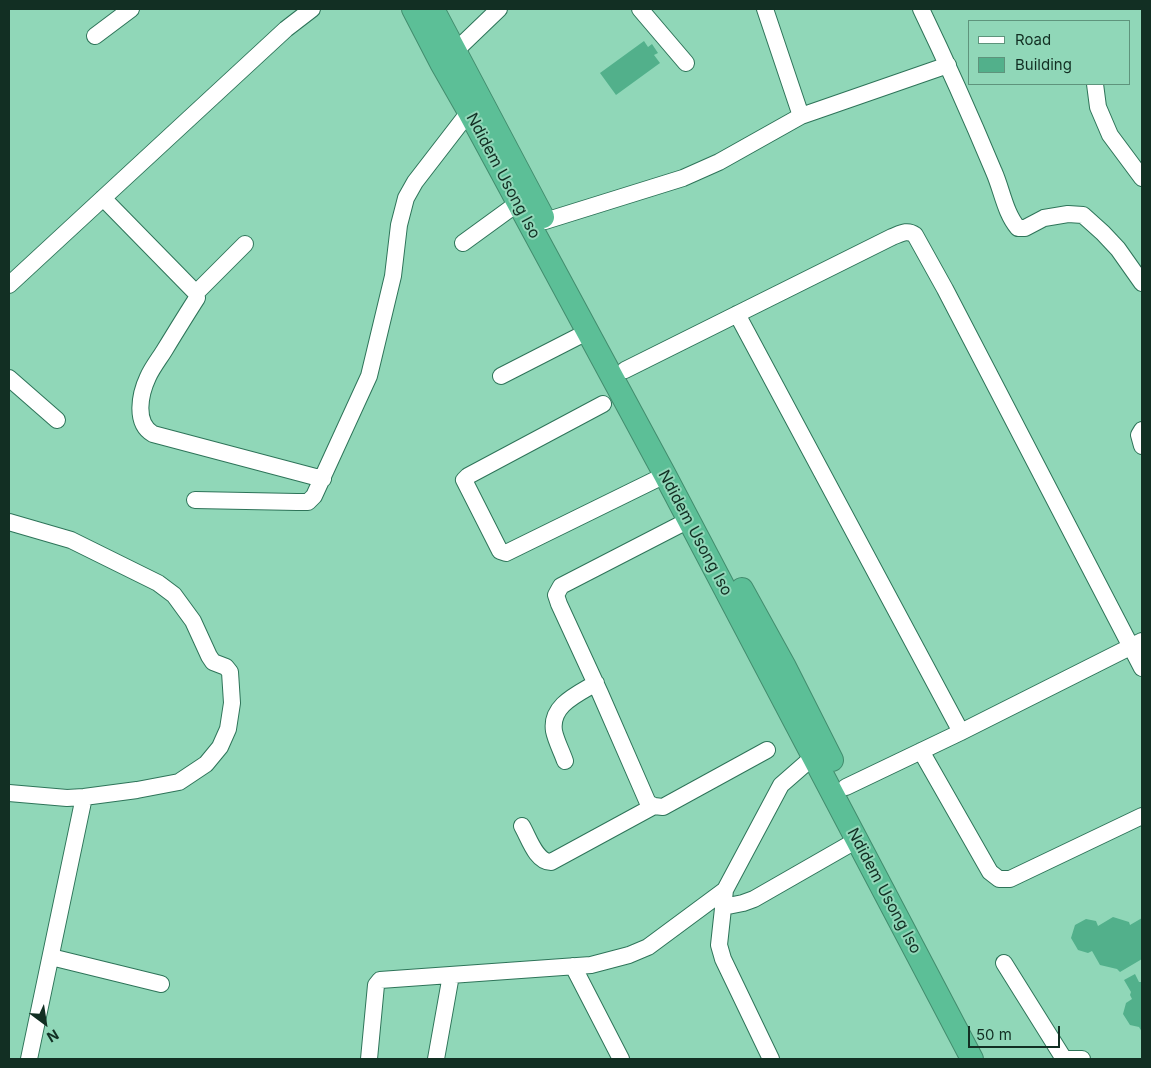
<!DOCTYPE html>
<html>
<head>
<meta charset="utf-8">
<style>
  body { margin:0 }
  #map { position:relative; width:1151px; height:1068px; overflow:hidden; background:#90d7b8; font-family:Inter,sans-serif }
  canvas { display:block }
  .frame { position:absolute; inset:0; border:10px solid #122f23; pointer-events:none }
  .legend { position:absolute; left:968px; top:20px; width:162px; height:65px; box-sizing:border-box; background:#90d7b8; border:1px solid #5e947c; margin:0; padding:6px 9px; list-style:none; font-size:15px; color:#122f23 }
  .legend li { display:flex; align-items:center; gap:10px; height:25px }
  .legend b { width:25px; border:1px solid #5e947c }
  .north { position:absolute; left:20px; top:998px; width:50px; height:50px; -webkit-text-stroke:4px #90d7b8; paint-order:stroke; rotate:149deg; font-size:14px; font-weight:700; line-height:20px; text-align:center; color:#122f23 }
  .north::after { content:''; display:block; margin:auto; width:18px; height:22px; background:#122f23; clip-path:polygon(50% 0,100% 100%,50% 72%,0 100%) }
  .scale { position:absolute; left:968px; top:1026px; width:92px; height:22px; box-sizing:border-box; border:2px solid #122f23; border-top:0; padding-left:6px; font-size:15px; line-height:18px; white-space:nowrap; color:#122f23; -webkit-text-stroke:4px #90d7b8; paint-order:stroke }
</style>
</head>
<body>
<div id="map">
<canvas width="1151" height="1068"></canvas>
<div class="frame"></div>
<ul class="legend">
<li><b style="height:6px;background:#fff"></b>Road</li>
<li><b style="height:14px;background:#52b08b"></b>Building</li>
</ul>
<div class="north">N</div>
<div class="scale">50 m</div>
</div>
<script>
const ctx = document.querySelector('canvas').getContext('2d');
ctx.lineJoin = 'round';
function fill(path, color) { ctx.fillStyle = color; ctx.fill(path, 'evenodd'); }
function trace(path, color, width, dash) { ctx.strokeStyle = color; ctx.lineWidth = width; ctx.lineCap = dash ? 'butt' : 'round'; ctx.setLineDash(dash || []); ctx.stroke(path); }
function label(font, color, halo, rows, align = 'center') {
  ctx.font = font + ' Inter,sans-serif'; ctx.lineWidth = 4; ctx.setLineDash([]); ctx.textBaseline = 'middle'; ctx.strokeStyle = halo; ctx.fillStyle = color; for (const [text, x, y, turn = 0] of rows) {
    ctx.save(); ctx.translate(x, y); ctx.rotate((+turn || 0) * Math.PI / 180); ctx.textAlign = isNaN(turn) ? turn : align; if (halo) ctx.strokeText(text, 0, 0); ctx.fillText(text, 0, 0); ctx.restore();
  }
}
const building = new Path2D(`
  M644,41l4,6 4,-3 6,9 -4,2 6,8 -44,32 -16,-22z
  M1113,917l16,5 1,3 12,-7v41l-22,13 -3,-3 -17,-4 -8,-14 -4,2 -10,-3 -7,-12 4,-13 11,-6 10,2 2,5z
  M1135,974l4,8h3v50l-3,-5 -9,-2 -7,-11 3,-11 6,-4 -2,-4 1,-3 -7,-12z`);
const minor = new Path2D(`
  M640,9l46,54
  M765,9l36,107
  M921,9c26,54 50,108 73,163 8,18 11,41 24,56h7l19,-10 24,-4 15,1 20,18 15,16 24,34
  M95,36l36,-27
  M448,58l51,-49
  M1095,84l3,23 12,28 32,43
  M103,198l93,95 1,5c-11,17 -22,35 -33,53 -5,8 -12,17 -16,26 -8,17 -14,46 5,57l170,45
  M545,221l138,-43 36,-16 82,-46 147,-51
  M463,243l55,-40
  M9,285l277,-256 26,-20
  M196,293l49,-49
  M737,314l224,418
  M625,370l267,-133c8,-3 15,-8 23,-2l30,54 197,379
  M501,376l86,-44
  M9,378l48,42
  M603,404l-135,72 -4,4 36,71 6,2 159,-78
  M1142,430l-3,5 3,11
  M195,500l102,2h11l6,-6 55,-120 24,-100 6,-51 7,-27 9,-16 54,-70
  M689,520l-128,66 -5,9 3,9 41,89 48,110 6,3 9,1 104,-57
  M9,522l62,18 87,43 16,12 19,26 16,35 4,6 13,5 4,5 2,31 -4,26 -8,18 -14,17 -27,18 -42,8 -53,7 -17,1 -58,-5
  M921,751l69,121 9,7h11l132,-63
  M565,761c-3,-9 -9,-20 -11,-30 -4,-26 24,-37 42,-48
  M846,787l115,-55 181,-91
  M522,826c7,12 14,36 29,36l103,-56
  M725,890l-6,55 4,14 48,100
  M723,907l20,-4 11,-4 103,-59
  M51,957l110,27
  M1004,963l60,96
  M573,966l48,93
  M29,1059l55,-262
  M369,1059l7,-74 4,-5 211,-15 38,-10 19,-8 77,-57 56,-105 32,-28
  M436,1059l15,-84
  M1062,1059h20`);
const highway = new Path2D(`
  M413,9l28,54 28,49 196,363 307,584
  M433,9l110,208
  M742,589l42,76 48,95`);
const streetNames = [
  ["Ndidem Usong Iso",503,176,62],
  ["Ndidem Usong Iso",695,533,62],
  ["Ndidem Usong Iso",884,891,62]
];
fill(building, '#52b08b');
trace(minor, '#2e7459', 18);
trace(highway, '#428d6e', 24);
trace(minor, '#fff', 16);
trace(highway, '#5cbf97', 22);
label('16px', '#122f23', '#90d7b8', streetNames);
</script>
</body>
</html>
